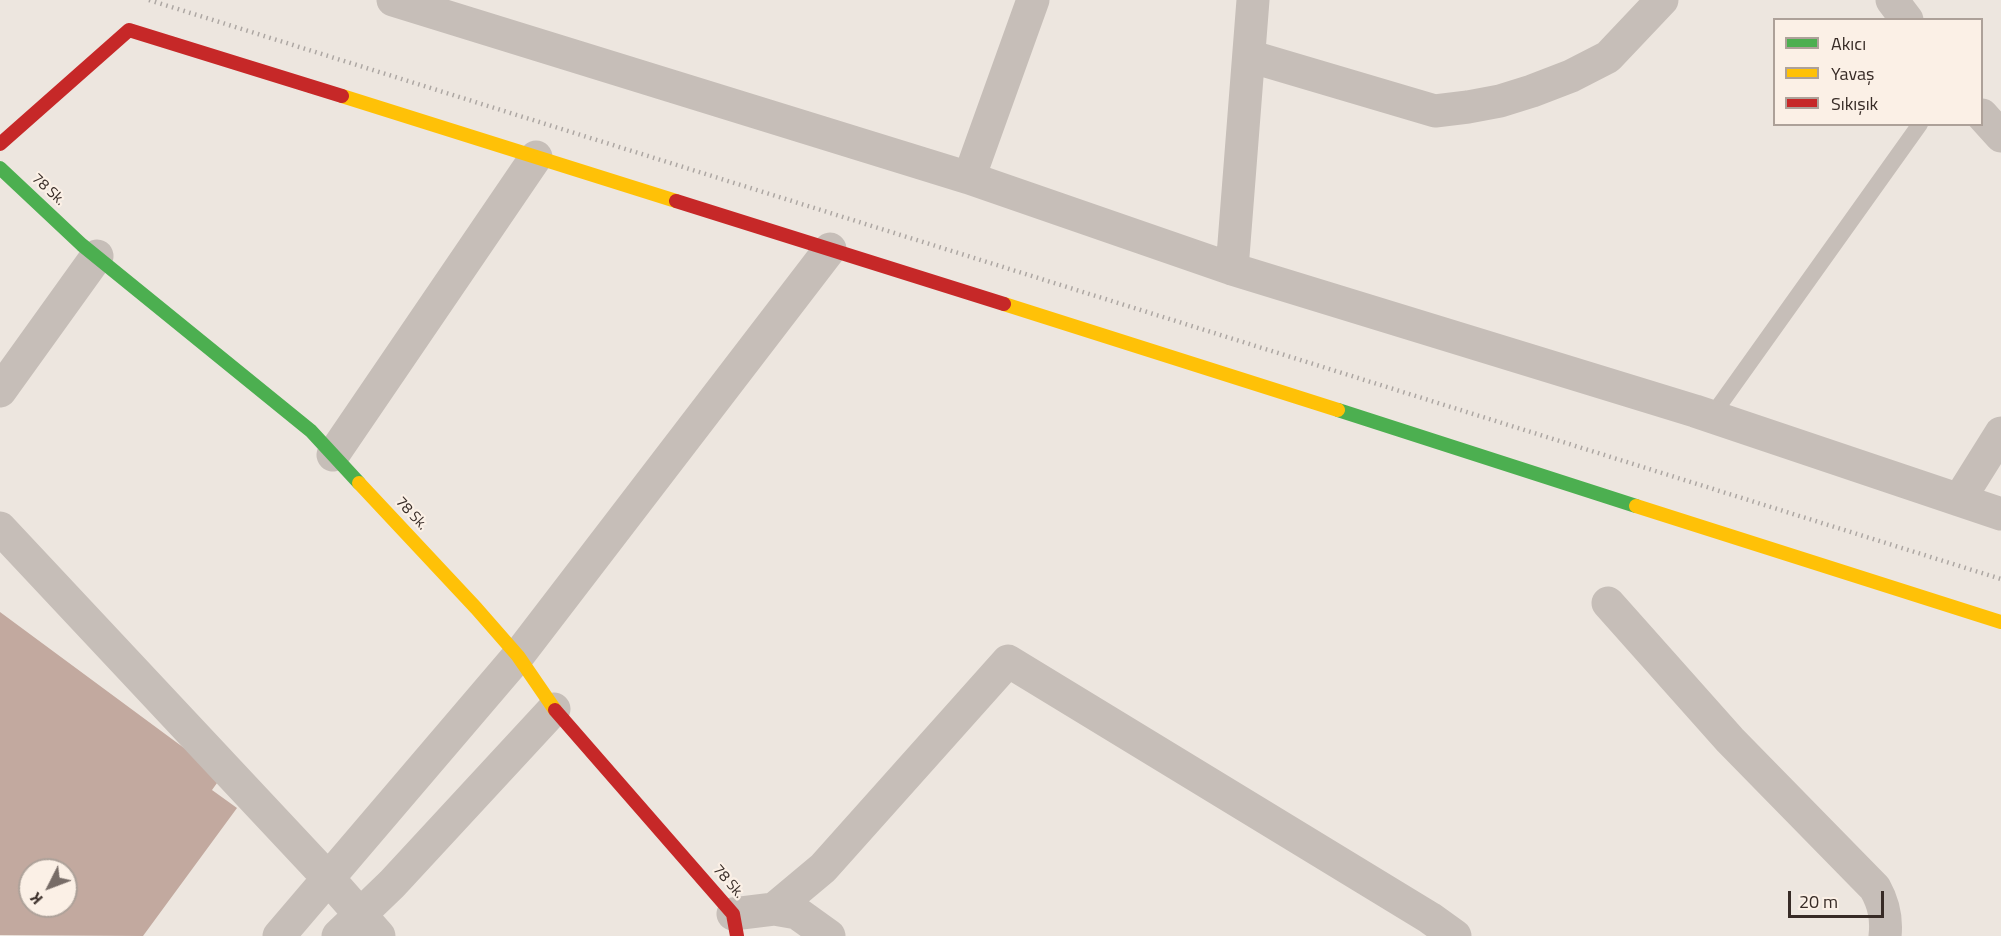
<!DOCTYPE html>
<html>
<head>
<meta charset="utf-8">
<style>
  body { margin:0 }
  #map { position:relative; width:2001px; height:936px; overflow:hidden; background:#ede6df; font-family:"Titillium Web",sans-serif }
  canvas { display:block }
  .legend { position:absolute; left:1773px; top:18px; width:210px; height:108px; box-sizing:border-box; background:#fbf0e6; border:2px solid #ada199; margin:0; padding:8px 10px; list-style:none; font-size:18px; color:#372b26 }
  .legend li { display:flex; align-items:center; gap:12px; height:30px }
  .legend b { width:30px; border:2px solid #ada199 }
  .north { position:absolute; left:18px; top:858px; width:60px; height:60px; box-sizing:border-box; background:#fbf0e6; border:2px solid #ada199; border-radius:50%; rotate:228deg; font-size:16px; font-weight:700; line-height:24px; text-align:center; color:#372b26 }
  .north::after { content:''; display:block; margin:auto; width:21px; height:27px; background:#776c67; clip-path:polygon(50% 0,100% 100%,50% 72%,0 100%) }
  .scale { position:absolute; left:1788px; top:891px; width:96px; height:27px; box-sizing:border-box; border:3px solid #372b26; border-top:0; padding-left:8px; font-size:18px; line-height:21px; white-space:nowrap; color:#372b26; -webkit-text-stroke:4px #fbf0e6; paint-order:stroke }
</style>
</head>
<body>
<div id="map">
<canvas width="2001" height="936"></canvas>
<ul class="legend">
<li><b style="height:8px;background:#4caf50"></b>Akıcı</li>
<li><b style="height:8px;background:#ffc107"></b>Yavaş</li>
<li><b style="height:8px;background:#c62828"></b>Sıkışık</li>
</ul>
<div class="north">K</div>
<div class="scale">20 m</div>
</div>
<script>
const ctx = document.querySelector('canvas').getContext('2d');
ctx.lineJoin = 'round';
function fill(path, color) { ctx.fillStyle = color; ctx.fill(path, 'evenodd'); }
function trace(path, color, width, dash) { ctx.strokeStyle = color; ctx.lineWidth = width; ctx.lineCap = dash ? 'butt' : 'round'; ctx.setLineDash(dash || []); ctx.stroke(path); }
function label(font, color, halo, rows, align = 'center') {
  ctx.font = font + ' "Titillium Web",sans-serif'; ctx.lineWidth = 4.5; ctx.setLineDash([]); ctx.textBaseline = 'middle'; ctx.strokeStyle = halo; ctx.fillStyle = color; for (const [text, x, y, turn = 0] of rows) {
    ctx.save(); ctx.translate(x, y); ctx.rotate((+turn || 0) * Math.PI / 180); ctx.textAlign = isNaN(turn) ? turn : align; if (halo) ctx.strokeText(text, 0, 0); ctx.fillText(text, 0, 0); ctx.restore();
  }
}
const building = new Path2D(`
  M0,612l222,164 -10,14 25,18 -94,128 -143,-1zM30,870h36v36h-36z`);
const lane = new Path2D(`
  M1711,417l209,-293`);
const street = new Path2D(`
  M393,0l576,178 263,91 463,142 306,103
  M1892,0l15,20
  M1249,56l186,55 33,-4 32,-6 32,-10 39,-15 37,-19 54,-57
  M1982,115l19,21
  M969,178l64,-178
  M1232,269l21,-269
  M0,391l97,-135
  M333,455l203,-298
  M1959,500l42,-67
  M0,528l328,350 51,58
  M1608,603l122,137 145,148c9,16 12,30 10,48
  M774,909l23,4 32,23
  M733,914l41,-5 49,-41 185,-207 422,257 25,18
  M279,936l239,-280 312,-407
  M338,936l54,-52 162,-175`);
const fast = new Path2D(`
  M0,168l82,77 229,186 48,52
  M1338,410l298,96`);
const slow = new Path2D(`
  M342,96l334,105
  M1004,304l334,106
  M359,483l117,125 42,48 37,54
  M1636,506l365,116`);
const jam = new Path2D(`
  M0,144l129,-114 213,66
  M676,201l328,103
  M555,710l178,204 4,22`);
const rail = new Path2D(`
  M149,0l1852,579`);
const streetNames = [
  ["78 Sk.",48,190,43],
  ["78 Sk.",411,514,47],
  ["78 Sk.",728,882,49]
];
fill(building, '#c2a99f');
trace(lane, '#c6beb8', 16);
trace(street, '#c6beb8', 33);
trace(fast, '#4caf50', 14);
trace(slow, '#ffc107', 14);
trace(jam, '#c62828', 14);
trace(rail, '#ada7a3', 4.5, [1.5, 4.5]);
label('15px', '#372b26', '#fbf0e6', streetNames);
</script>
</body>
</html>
